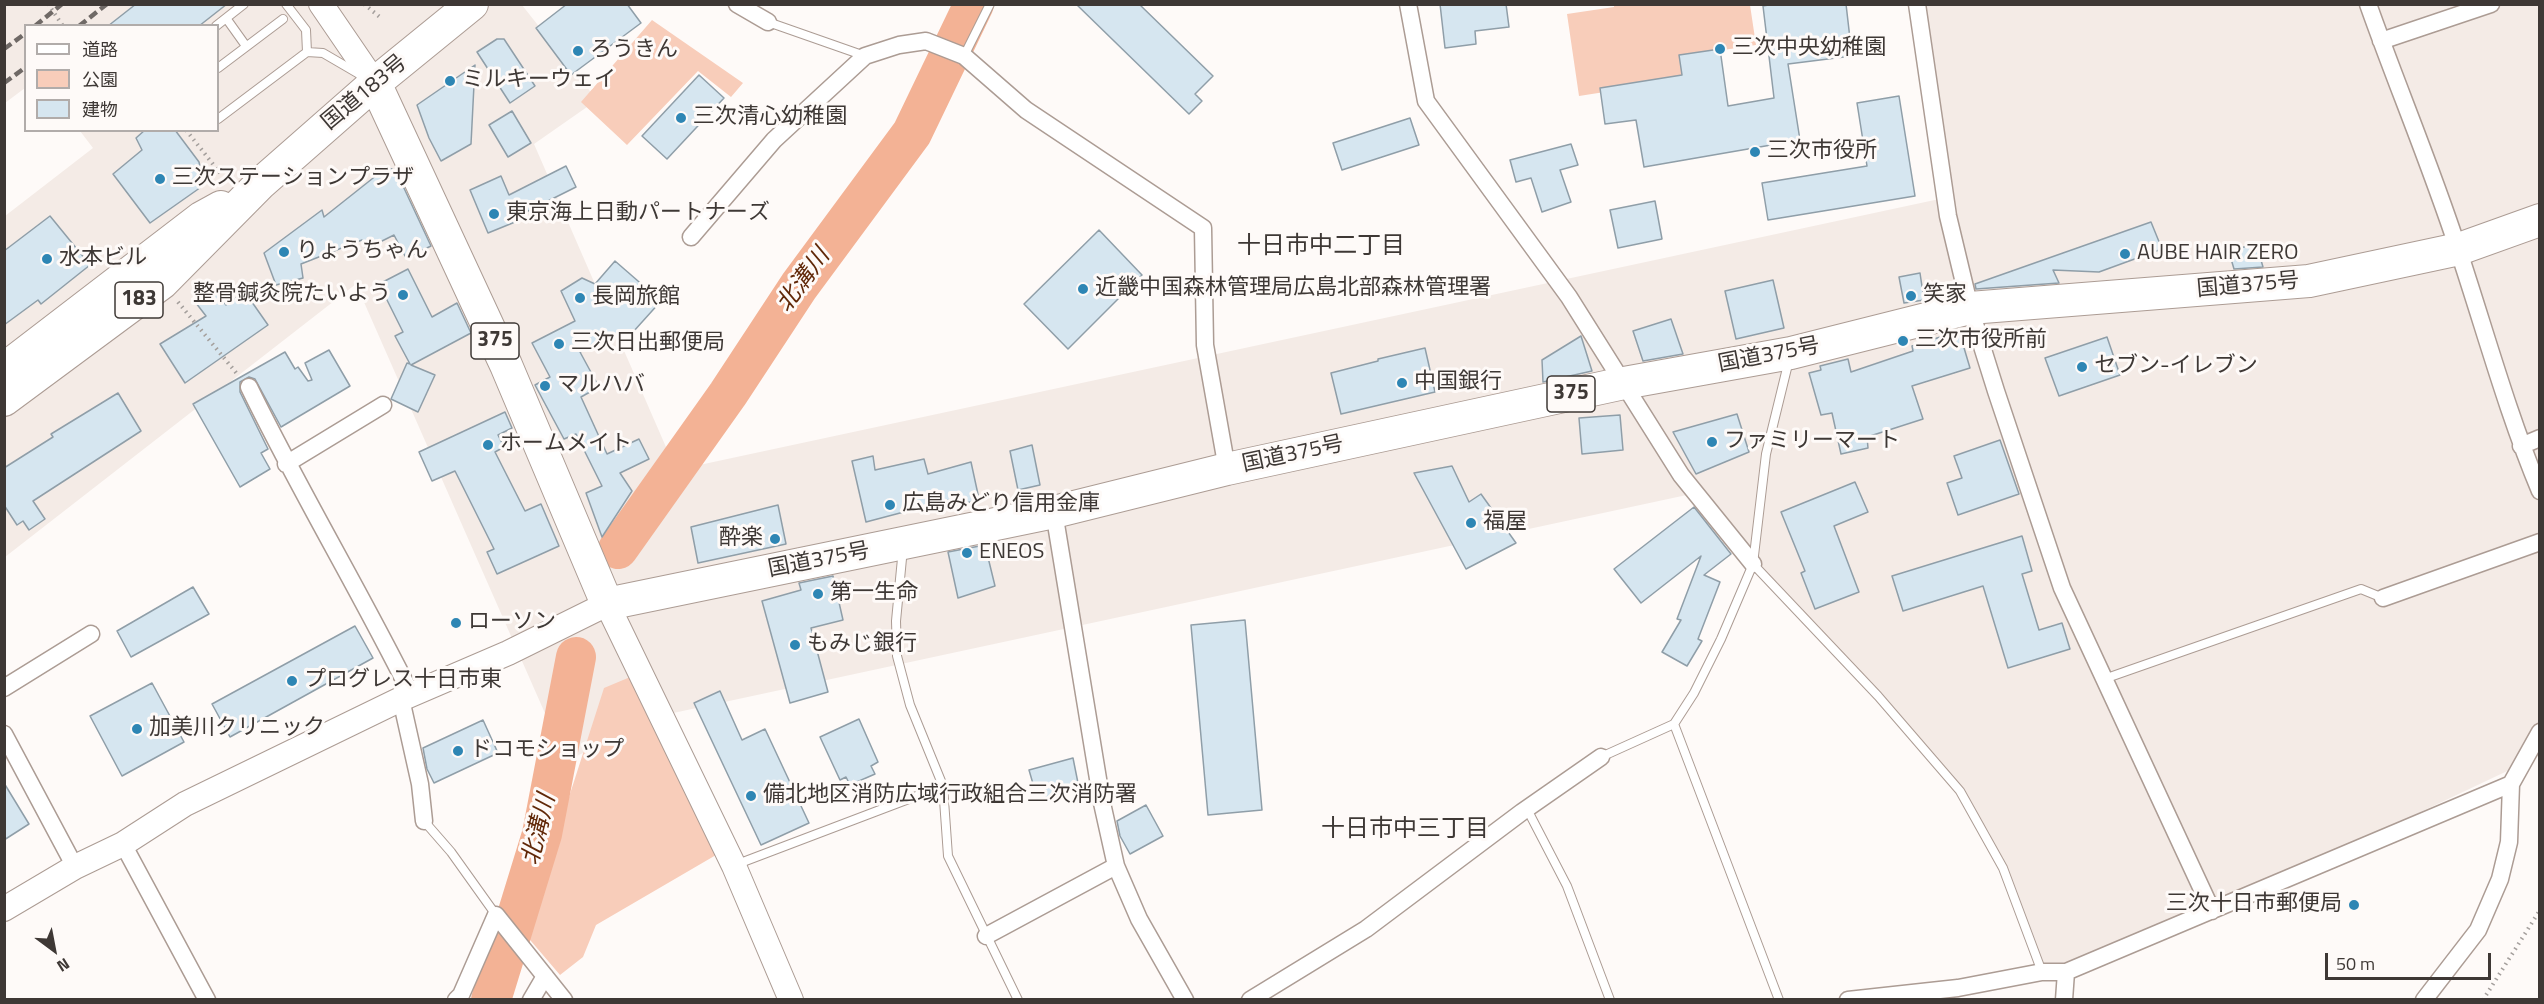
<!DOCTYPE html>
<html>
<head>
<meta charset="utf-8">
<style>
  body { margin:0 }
  #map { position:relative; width:2544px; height:1004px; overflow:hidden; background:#fefaf8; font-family:"Titillium Web","Noto Sans JP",sans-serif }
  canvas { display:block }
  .frame { position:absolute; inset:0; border:6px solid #3e3835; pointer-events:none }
  .legend { position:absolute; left:24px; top:24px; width:195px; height:108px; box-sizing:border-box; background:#fefaf8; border:2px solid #b1acaa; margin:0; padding:8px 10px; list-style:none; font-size:18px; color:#3e3835 }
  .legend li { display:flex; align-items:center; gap:12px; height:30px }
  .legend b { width:30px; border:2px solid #b1acaa }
  .north { position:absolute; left:24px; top:920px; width:60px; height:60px; -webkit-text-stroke:4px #fefaf8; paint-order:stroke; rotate:148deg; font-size:16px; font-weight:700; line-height:24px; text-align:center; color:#3e3835 }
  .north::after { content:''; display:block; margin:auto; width:21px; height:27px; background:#3e3835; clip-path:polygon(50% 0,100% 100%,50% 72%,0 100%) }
  .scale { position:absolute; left:2325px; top:953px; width:166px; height:27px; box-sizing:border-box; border:3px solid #3e3835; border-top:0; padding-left:8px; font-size:18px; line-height:21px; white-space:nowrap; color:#3e3835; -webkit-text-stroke:4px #fefaf8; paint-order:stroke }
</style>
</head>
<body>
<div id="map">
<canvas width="2544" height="1004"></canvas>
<div class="frame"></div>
<ul class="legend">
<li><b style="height:8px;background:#fff"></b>道路</li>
<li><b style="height:16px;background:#f8cdba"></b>公園</li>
<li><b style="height:16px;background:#d6e6f0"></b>建物</li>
</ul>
<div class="north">N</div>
<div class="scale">50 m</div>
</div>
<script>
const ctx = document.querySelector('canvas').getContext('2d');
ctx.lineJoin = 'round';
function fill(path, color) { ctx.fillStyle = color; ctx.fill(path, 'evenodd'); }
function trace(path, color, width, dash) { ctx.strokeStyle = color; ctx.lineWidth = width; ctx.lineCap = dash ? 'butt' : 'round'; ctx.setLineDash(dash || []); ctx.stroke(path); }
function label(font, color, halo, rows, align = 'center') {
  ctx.font = font + ' "Titillium Web","Noto Sans JP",sans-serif'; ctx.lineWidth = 6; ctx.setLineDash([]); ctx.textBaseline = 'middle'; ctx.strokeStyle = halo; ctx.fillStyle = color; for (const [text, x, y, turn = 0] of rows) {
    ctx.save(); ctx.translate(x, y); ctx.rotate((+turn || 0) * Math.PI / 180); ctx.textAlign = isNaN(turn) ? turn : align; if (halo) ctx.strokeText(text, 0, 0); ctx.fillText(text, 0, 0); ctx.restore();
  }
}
const built = new Path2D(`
  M5,5h517l75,95 -63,44 142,326 1268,-272 -32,-193h627v751l-427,202 -70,14 -53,-140 -49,-69 -129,-139 -115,-131 -1032,222 -98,46 -210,-477 -351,273v-341l88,-68 -13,-17 138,-1v-104h-192l-1,62 -20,15z`);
const green = new Path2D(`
  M1614,5h136l6,40 -72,11 4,23 -109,17 -12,-82 47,-7z
  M652,20l91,63 -12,14 -33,-26 -71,74 -46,-43z
  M635,675l81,180 -120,70 -13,32 -23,18 -35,-41 79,-246z`);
const river = new Path2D(`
  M618,549l110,-155 71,-108 113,-153 62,-129
  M491,1000l51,-166 34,-177`);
const building = new Path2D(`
  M136,4h91l-28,22h-91z
  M567,4h60l14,19 -70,52 -35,-47z
  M1076,4h63l74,72 -18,18 7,7 -13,13z
  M1440,4h66l3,23 -34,4 1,13 -31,4z
  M1774,4h72l6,52 -64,8 12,76 -156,27 -8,-47 -31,4 -5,-36 82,-13 -3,-20 41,-6 8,57 46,-8 -11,-92z
  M497,39h7l31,47 -25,17 -33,-51z
  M475,65l-4,79 -30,17 -12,-23 -12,-33z
  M699,75l25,23 -57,61 -25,-23z
  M1899,96l16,100 -147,24 -6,-37 105,-17 -10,-63z
  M512,111l19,32 -23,14 -19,-32z
  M1410,118l9,27 -77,25 -9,-27z
  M145,130h30l24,32 5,23 -54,38 -37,-49 29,-24 -6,-12z
  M1571,144l7,21 -18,5 11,32 -29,10 -11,-34 -15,4 -6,-22z
  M566,166l10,21 -58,29 2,4 -32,13 -18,-43 31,-14 8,19z
  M387,167l9,4 35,75 -25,12 -12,-23 -28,14 -4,-9 -61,24 2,14 -27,7 -12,-32 58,-43 2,7z
  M1655,201l7,38 -44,9 -8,-38z
  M50,216l40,49 -49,39 -3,-4 -34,25v-74z
  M2151,222l11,27 -63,23 -46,-2 6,13 -83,6 -1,-5z
  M1099,230l43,45 -74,74 -44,-45z
  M2256,243l7,24 -29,2 -5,-17z
  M615,261l46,40 -37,41 -9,-8 -35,18 19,35 -18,10 26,57 32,-15 10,20 -29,14 12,18 -30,46 -16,-44 16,-7 -26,-52 -12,5 -21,-39 -8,-15 15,-8 -18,-34 43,-22 -14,-30 21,-13 13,6z
  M408,269l24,48 25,-14 14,30 -60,32 24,10 -17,37 -27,-13 16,-36 3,1 -15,-28 8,-4 -24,-48z
  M1920,273l4,27 -20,3 -5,-26z
  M1773,280l11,48 -48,11 -11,-48z
  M214,289l12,16 14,-10h7l21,30 -83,58 -25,-39 46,-28 -10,-13z
  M1671,319l12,35 -40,7 -10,-30z
  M1959,331l11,37 -58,18 11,33 -56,18 1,11 -27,6 -9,-41 -11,2 -12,-42 12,-3 -1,-4 28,-7 3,13 62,-21 -1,-5z
  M1581,336l11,35 -49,11 -1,-22z
  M2107,337l13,38 -61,21 -14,-38z
  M1425,348l10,44 -94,22 -10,-41 47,-12v-2z
  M329,350l21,36 -69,41 -26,-48 -6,-2 -9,5v10l28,57 -7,4 9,16 -30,18 -47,-83 92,-52 10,17 3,-2 10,14 4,-1 -7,-17z
  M118,393l23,38 -108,70 12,18 -16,11 -6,-9 -6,4 -13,-20v-37l49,-31 -2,-3z
  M505,412l7,16 -14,7 6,12 -9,5 30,59 16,-7 18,42 -62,28 -10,-22 7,-3 -39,-78 -23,10 -13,-29z
  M1737,414l12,38 -53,22 -23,-42z
  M1620,415l3,35 -41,4 -3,-36z
  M2000,440l19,54 -61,21 -11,-32 15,-5 -8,-22z
  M1032,445l8,40 -22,5 -8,-39z
  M873,456l2,14 49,-11 4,15 43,-12 8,37 -24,8 -2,-8 -87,23 -14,-61z
  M1452,466l17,36 12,-8 35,49 -50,26 -52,-96z
  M1855,482l13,30 -34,14 25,66 -44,17 -14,-36 4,-2 -24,-59z
  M778,505l8,39 -88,19 -7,-36z
  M1694,507l37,47 -27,21 16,7 -22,57 4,2 -15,25 -25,-14 19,-32 -4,-1 24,-63 -60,47 -27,-34z
  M2022,536l10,35 -10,3 17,56 23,-7 8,26 -62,19 -25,-82 -80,25 -11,-35z
  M985,545l10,41 -37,12 -10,-46z
  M833,576l10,44 -32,8 17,64 -38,11 -28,-102 39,-11 -2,-7z
  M193,587l16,27 -78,43 -14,-26z
  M1245,620l17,190 -54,5 -17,-190z
  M355,626l18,32 -143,79 -18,-33z
  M152,683l32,59 -62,34 -32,-60z
  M720,691l22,49 23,-11 44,94 -48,22 -67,-142z
  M859,719l19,43 -7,4 4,8 -25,11 -4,-8 -6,3 -20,-43z
  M483,720l15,33 -64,30 -7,-14 -4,-21z
  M1073,758l6,30 -41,13 -9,-31z
  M4,783l25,41 -25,16z
  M1146,805l17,31 -33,18 -10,-18 -3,-15z`);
const path = new Path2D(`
  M364,4l17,14
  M186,130l34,43
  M178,302l60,73
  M2483,1000l57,-90`);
const lane = new Path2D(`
  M286,4l20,26 1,22
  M226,18l20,28
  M768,22l97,34
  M216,26l28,-22
  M964,56l26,-52
  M218,68l65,-49
  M218,119l89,-67 16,1 36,21
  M903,548l-7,73 1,35 13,49 33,81 5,70 70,144
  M1753,564l125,132 82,95 43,77 39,104
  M2104,679l257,-90 22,9
  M1674,724l105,276
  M1601,757l73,-33 20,-31 27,-54 32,-75 13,-110 23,-94
  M1527,809l40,77 43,114
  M424,821l27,31 45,63
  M735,865l208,-79`);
const street = new Path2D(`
  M737,4l31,18
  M1408,4l18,97 143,196 112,178 72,89
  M1917,4l31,212 22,92 26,83 66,197 150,323
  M2368,4c29,82 63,162 90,245 27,81 49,163 82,242
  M2381,41l110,-37
  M691,237l83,-97 91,-84 34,-11 27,-4 38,15 62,54 177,118 2,117 22,124
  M249,387c51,105 111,204 162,307
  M2521,446l19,-8
  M286,464l97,-59
  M1054,512l48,291 14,63 23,53 46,81
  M2383,598l157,-56
  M4,688l87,-54
  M401,699l19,85 4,37
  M4,734l71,133
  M123,844l84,156
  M986,936l130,-70
  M456,1000l5,-5 35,-80 68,85
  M531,1000l14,-24
  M1250,1000l116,-71 156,-117 79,-55
  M1848,1000l110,-12 84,-16h24l445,-188 29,-52
  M2064,1000l2,-28
  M2424,1000l54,-70 22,-51 9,-37 2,-58`);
const secondary = new Path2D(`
  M321,4l54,79
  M4,909l71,-42 48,-23 62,-40 216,-105 107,-46 99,-49 127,262 57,134`);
const highway = new Path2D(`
  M375,83l131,282 101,239 447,-92 173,-43 397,-86 167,-30 179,-45 339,-27 150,-32 81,-29
  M4,369l197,-151 20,-11
  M4,400l158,-117 98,-99 115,-101 97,-79`);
const rail = new Path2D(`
  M35,26l27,-22
  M79,26l28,-22
  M4,49l22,-16
  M4,83l22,-16`);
const pathBridge = new Path2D(`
  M48,4l15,22`);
const markers = [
  [1720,49,6,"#2e86b4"],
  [578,51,6,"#2e86b4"],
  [450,81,6,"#2e86b4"],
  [681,118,6,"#2e86b4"],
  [1755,152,6,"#2e86b4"],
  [160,179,6,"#2e86b4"],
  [494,214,6,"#2e86b4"],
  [284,252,6,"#2e86b4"],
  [2125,254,6,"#2e86b4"],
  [47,259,6,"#2e86b4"],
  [1083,289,6,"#2e86b4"],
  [403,295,6,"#2e86b4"],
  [1911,296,6,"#2e86b4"],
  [580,298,6,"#2e86b4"],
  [1903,341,6,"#2e86b4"],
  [559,344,6,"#2e86b4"],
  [2082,367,6,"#2e86b4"],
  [1402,383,6,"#2e86b4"],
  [545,386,6,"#2e86b4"],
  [1712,442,6,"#2e86b4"],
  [488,445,6,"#2e86b4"],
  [890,505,6,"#2e86b4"],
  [1471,523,6,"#2e86b4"],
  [775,539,6,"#2e86b4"],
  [967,553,6,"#2e86b4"],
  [818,594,6,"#2e86b4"],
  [456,623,6,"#2e86b4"],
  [795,645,6,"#2e86b4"],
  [292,681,6,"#2e86b4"],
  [137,729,6,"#2e86b4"],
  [458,751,6,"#2e86b4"],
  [751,796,6,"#2e86b4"],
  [2354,905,6,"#2e86b4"]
];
const shields = [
  [139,300,48],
  [495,341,48],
  [1571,394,48]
];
const shieldNames = [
  ["183",139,300],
  ["375",495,341],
  ["375",1571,394]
];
const poiNames = [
  ["三次中央幼稚園",1732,49],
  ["ろうきん",590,51],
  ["ミルキーウェイ",462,81],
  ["三次清心幼稚園",693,118],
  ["三次市役所",1767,152],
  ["三次ステーションプラザ",172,179],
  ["東京海上日動パートナーズ",506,214],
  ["りょうちゃん",296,252],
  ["AUBE HAIR ZERO",2137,254],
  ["水本ビル",59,259],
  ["近畿中国森林管理局広島北部森林管理署",1095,289],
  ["整骨鍼灸院たいよう",391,295,"right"],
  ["笑家",1923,296],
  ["長岡旅館",592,298],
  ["三次市役所前",1915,341],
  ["三次日出郵便局",571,344],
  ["セブン-イレブン",2094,367],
  ["中国銀行",1414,383],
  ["マルハバ",557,386],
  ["ファミリーマート",1724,442],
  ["ホームメイト",500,445],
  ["広島みどり信用金庫",902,505],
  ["福屋",1483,523],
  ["酔楽",763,539,"right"],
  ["ENEOS",979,553],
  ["第一生命",830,594],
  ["ローソン",468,623],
  ["もみじ銀行",807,645],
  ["プログレス十日市東",304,681],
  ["加美川クリニック",149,729],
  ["ドコモショップ",470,751],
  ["備北地区消防広域行政組合三次消防署",763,796],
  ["三次十日市郵便局",2342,905,"right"]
];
const streetNames = [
  ["国道183号",365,93,-40],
  ["国道375号",2248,286,-5],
  ["国道375号",1769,356,-11],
  ["国道375号",1293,455,-12],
  ["国道375号",819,561,-11]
];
const neighbourhoodNames = [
  ["十日市中二丁目",1321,247],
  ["十日市中三丁目",1405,830]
];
const waterNames = [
  ["北溝川",804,281,-54],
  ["北溝川",540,830,-76]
];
fill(built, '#f4ebe6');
fill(green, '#f8cdba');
trace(river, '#f3b295', 40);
fill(building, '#d6e6f0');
trace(building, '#8f9ea8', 1.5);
trace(lane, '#ac9c94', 10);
trace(street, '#ac9c94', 19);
trace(secondary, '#ac9c94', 26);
trace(highway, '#ac9c94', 34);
trace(path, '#a49f9c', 4, [1.5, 4.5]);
trace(lane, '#fff', 8);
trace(street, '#fff', 16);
trace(secondary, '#fff', 24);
trace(highway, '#fff', 32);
trace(rail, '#6f6966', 4.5, [9, 4.5]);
trace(pathBridge, '#a49f9c', 4, [1.5, 4.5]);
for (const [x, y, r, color] of markers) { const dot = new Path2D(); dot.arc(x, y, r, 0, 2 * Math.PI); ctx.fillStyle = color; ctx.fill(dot); trace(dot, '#fefaf8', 2); }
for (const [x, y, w] of shields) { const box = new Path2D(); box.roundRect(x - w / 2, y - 18, w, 36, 4.5); ctx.fillStyle = '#fefaf8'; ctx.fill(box); trace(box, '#3e3835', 1.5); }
label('bold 21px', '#3e3835', null, shieldNames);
label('22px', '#3e3835', '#fefaf8', poiNames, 'left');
label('22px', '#3e3835', '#fefaf8', streetNames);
label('24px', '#3e3835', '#fefaf8', neighbourhoodNames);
label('italic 24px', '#612808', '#fefaf8', waterNames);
</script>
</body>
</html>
